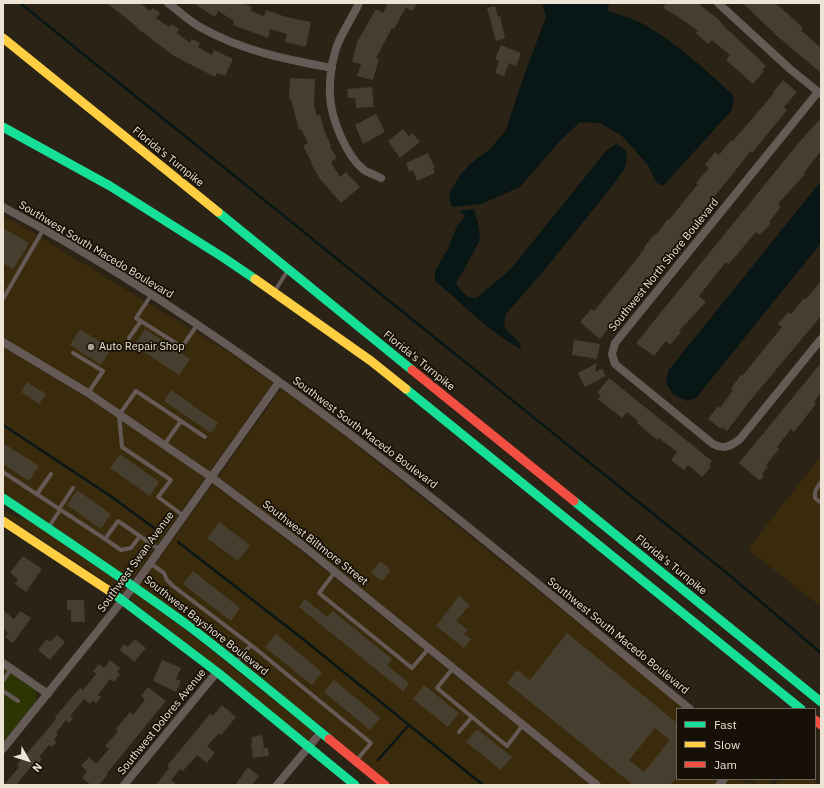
<!DOCTYPE html>
<html>
<head>
<meta charset="utf-8">
<style>
  body { margin:0 }
  #map { position:relative; width:824px; height:788px; overflow:hidden; background:#2b2315; font-family:"IBM Plex Sans",sans-serif }
  canvas { display:block }
  .frame { position:absolute; inset:0; border:4px solid #ede4d6; pointer-events:none }
  .legend { position:absolute; left:676px; top:708px; width:140px; height:72px; box-sizing:border-box; background:#161006; border:1px solid #6c6559; margin:0; padding:5px 7px; list-style:none; font-size:12px; color:#ede4d6 }
  .legend li { display:flex; align-items:center; gap:8px; height:20px }
  .legend b { width:20px; border:1px solid #6c6559 }
  .north { position:absolute; left:8px; top:740px; width:40px; height:40px; -webkit-text-stroke:3px #161006; paint-order:stroke; rotate:129deg; font-size:11px; font-weight:700; line-height:16px; text-align:center; color:#ede4d6 }
  .north::after { content:''; display:block; margin:auto; width:14px; height:18px; background:#ede4d6; clip-path:polygon(50% 0,100% 100%,50% 72%,0 100%) }
</style>
</head>
<body>
<div id="map">
<canvas width="824" height="788"></canvas>
<div class="frame"></div>
<ul class="legend">
<li><b style="height:5px;background:#16e098"></b>Fast</li>
<li><b style="height:5px;background:#ffcf43"></b>Slow</li>
<li><b style="height:5px;background:#f24e42"></b>Jam</li>
</ul>
<div class="north">N</div>
</div>
<script>
const ctx = document.querySelector('canvas').getContext('2d');
ctx.lineJoin = 'round';
function fill(path, color) { ctx.fillStyle = color; ctx.fill(path, 'evenodd'); }
function trace(path, color, width, dash) { ctx.strokeStyle = color; ctx.lineWidth = width; ctx.lineCap = dash ? 'butt' : 'round'; ctx.setLineDash(dash || []); ctx.stroke(path); }
function label(font, color, halo, rows, align = 'center') {
  ctx.font = font + ' "IBM Plex Sans",sans-serif'; ctx.lineWidth = 3.5; ctx.setLineDash([]); ctx.textBaseline = 'middle'; ctx.strokeStyle = halo; ctx.fillStyle = color; for (const [text, x, y, turn = 0] of rows) {
    ctx.save(); ctx.translate(x, y); ctx.rotate((+turn || 0) * Math.PI / 180); ctx.textAlign = isNaN(turn) ? turn : align; if (halo) ctx.strokeText(text, 0, 0); ctx.fillText(text, 0, 0); ctx.restore();
  }
}
const built = new Path2D(`
  M3,216l24,13 203,124 43,30 -63,88 -120,-81 -87,-53z
  M3,347l83,50 119,81 -73,102 -129,-87z
  M281,389l46,33 359,287h-9v70h62l12,6h-148l-298,-243 -87,-65z
  M821,456v151l-73,-58z
  M213,484l86,65 291,236h-198l-72,-60 -180,-140z
  M3,510l14,8 10,1 100,68 -5,6 -88,-59 -31,-19z
  M135,592l53,40 126,100 -6,8 -178,-141z
  M748,779h25l-5,6h-7z
  M780,779h32l8,6h-45z`);
const green = new Path2D(`
  M3,667l31,22 3,5 -2,9 -32,39z`);
const water = new Path2D(`
  M542,3h67l-1,8c11,4 24,7 35,13 34,19 63,46 91,72l-2,14 -69,76 -7,-4 -8,-17 -26,-29 -22,-13 -20,-1 -22,21 -38,44 -39,17 -29,3 -3,-9 1,-6 10,-17 10,-11 20,-15 16,-19 15,-46 25,-67z
  M616,144l6,3 4,4 1,7 -2,10 -12,17 -71,88 -36,41c-7,23 12,18 15,34l-1,1c-32,-18 -57,-45 -85,-68v-10l13,-22 9,-23 8,-10 -6,-5 15,-2 5,19 1,12 -14,26 -10,17c4,7 11,16 20,15l34,-28 96,-119z
  M821,181v62l-125,155 -9,3 -14,-7 -7,-11 2,-12z`);
const stream = new Path2D(`
  M20,3l714,576 87,74
  M3,425l106,70 52,38
  M178,542l125,97 180,146
  M378,760l31,-35`);
const building = new Path2D(`
  M107,3h33l10,8 3,-3 7,5 -4,5 13,9 3,-3 7,5 -2,4 13,10 2,-4 8,4 -2,4 14,8 2,-5 19,9 -8,17 -8,-3 -2,4 -41,-21 -37,-28v-1z
  M193,3h49l10,4 -1,4 13,5 2,-6 20,7 25,5 -5,25 -21,-5 2,-8 -17,-5 -2,9 -35,-13 1,-4 -16,-10 -3,6z
  M388,3h30l-6,8 -6,-4 -12,22 -2,-1 -16,30 3,1 -6,21 -16,-4 4,-12 -9,-2 5,-20 19,-33 7,4z
  M666,3h32l21,17 5,6 42,40 -4,4 2,1 -11,13 -27,-24 4,-5 -18,-15 -4,4 -12,-11 2,-2 -21,-15 -14,-8z
  M743,3h32l13,11 15,14 -2,2 20,18v25l-45,-38z
  M495,6l3,11 2,-1 5,22 -9,3 -9,-33z
  M501,45l20,8 -5,13 -7,-3 -5,13 -9,-3 4,-12 -4,-2z
  M290,78l25,1 -1,25 3,12 3,-1 4,15 7,16 -1,1 7,11 -6,4 9,15 6,-5 14,15 -19,16 -21,-24 -9,-15 1,-1 -9,-17 5,-3 -7,-14 -2,1 -8,-31h-2z
  M783,80l14,12 -13,15 3,3 -35,43 -1,-2 -41,51 1,1 -8,11 -103,125 -20,-17 11,-13 3,2 37,-45 14,-18 -1,-1 11,-13 1,1 12,-16 1,1 29,-36 -2,-1 13,-15 -4,-3 10,-13 4,3 12,-15 2,1 41,-48 -1,-1z
  M372,87l2,20 -18,1 -1,-10h-7l-1,-9z
  M376,114l9,18 -22,12 -8,-19z
  M821,118v33l-17,22 1,1 -27,30 3,3 -12,15 2,1 -11,12 -4,-3 -27,32 -3,-2 -27,34 7,6 -27,29 2,1 -11,13 -4,-4 -12,15 -18,-13 165,-203z
  M403,129l6,7 3,-3 8,9 -20,16 -12,-17z
  M428,153l7,15h-2l2,5 -18,8 -4,-11 -4,2 -3,-9z
  M3,228l26,15 -16,26 -10,-6z
  M821,281v35l-72,86 -22,29 -5,-4 -1,2 -13,-10 10,-13 2,2 13,-18 -2,-2 10,-13 1,1 40,-49 -4,-3 10,-12 3,2 13,-16 1,2z
  M80,329l31,20 -10,16 -31,-20z
  M145,329l45,30 -11,16 -45,-30z
  M574,340l26,4 -3,15 -25,-4z
  M597,363l-2,9 7,-3 4,7 -21,11 -7,-14z
  M821,363v30l-7,9 2,2 -22,28 -3,-3 -14,18 2,2 -13,16 2,1 -6,8 2,2 -4,5 -21,-18z
  M609,378l103,83 -3,4 2,2 -9,10 -14,-12 -4,5 -13,-10 6,-8 -18,-14 -2,2 -20,-17 1,-2 -11,-9 -5,6 -24,-19 3,-4 -4,-2z
  M27,382l19,12 -7,10 -18,-12z
  M171,390l47,33 -7,10 -47,-32z
  M3,443l36,23 -10,15 -26,-17z
  M120,454l39,28 -9,14 -40,-28z
  M77,490l34,24 -10,15 -34,-24z
  M219,522l31,23 -12,16 -31,-23z
  M23,556l19,13 -16,23 -11,-8 3,-5 -8,-6z
  M380,561l11,9 -9,11 -11,-8z
  M193,571l47,37 -9,13 -48,-37z
  M459,596l11,9 -14,16 12,9 -4,4 7,5 -7,9 -28,-22z
  M305,599l22,18 6,-6 59,48 -5,6 22,18 -6,8 -104,-84z
  M67,600h17l1,22h-14v-12h-4z
  M3,610l11,9 6,-8 11,7 -18,25 -8,-6 3,-4 -5,-4z
  M567,633l110,90v54l-7,8h-37l-126,-102 10,-13 13,10zM655,728l15,12 -26,32 -15,-12z
  M276,634l46,38 -10,13 -47,-38z
  M57,635l8,7 -15,18 -12,-10 9,-11 3,3z
  M135,639l11,9 -12,14 -14,-12 4,-6 3,3z
  M110,660l10,8 -3,4 3,2 -6,8 -4,-3 -12,16 3,2 -5,6 -3,-3 -3,4 -6,-5 -14,17 3,2 -4,5 -3,-3 -10,13 2,1 -4,6 3,2 -5,5 -3,-2 -10,12 3,2 -9,12 -3,-3 -14,17h-12l15,-18 -2,-2 39,-46 -1,-2 25,-29 3,2 13,-16 -3,-3 6,-7 5,4z
  M162,660l19,8 -5,11 5,2 -5,11 -23,-11z
  M334,680l46,38 -10,12 -46,-38z
  M424,685l35,28 -11,14 -35,-28z
  M148,687l18,14 -59,72 1,1 -9,11h-8l-9,-7 5,-7 -6,-5 8,-9 7,7 13,-15 -4,-3 13,-15 -2,-2 14,-17 3,3 12,-15 -4,-4z
  M222,705l14,12 -15,18 -2,-2 -12,13 8,7 -8,10 -10,-8 -14,16 -3,-2 -9,11 6,5h-21l13,-17 -2,-2 43,-52 3,2z
  M477,729l35,28 -11,13 -35,-28z
  M262,735l2,13h4l1,8 -16,2 -2,-14 1,-1v-6z
  M248,767l11,9 -7,9h-17z`);
const lane = new Path2D(`
  M275,291l11,-18
  M152,294l-16,24 46,29 15,-22
  M3,299l40,-69
  M129,338l12,-17
  M73,353l30,18 -15,22
  M164,445l17,-24
  M3,472l102,67 13,-18 42,29
  M821,482c-4,6 -7,9 -6,16l6,5
  M37,494l14,-20
  M59,509l14,-21
  M184,516l-26,-19 13,-17 -49,-33 -3,-32 17,-24 69,46
  M48,528l12,-18
  M105,539l16,11 10,-2 9,-12
  M150,563l14,10 3,7 6,6 78,59
  M335,572l-16,21 93,75 17,-20
  M236,662l15,-17 120,98 -15,18
  M453,668l-16,20 70,58 16,-21
  M3,681l8,-12
  M3,691l15,10
  M459,732l13,-15`);
const street = new Path2D(`
  M168,3c11,8 21,18 32,24 42,24 85,32 132,41
  M359,3c-6,13 -14,25 -20,38 -7,16 -10,38 -9,55 1,22 16,60 34,74 5,3 11,5 17,8
  M718,3l72,66 31,25
  M818,92l-203,251 -3,11 3,10 98,80c11,6 18,2 27,-5l81,-100
  M3,207c252,134 467,322 687,502
  M3,342l85,51 123,84 91,68 295,240
  M3,663l45,31
  M3,749l131,-163 145,-204
  M124,785l93,-113
  M277,785l44,-53
  M719,785l5,-6`);
const fast = new Path2D(`
  M3,127l107,59 114,72 31,21
  M218,212l194,158
  M406,389l395,320
  M3,498c63,42 126,84 187,129 47,36 93,74 139,112
  M574,501l247,201
  M114,594l103,78 138,113`);
const slow = new Path2D(`
  M3,38l215,174
  M255,279l116,82 35,28
  M3,521l111,73`);
const jam = new Path2D(`
  M412,370l162,131
  M815,720l6,5
  M329,739l56,46`);
const markers = [
  [91,347,4,"#a9a092"]
];
const streetNames = [
  ["Florida's Turnpike",168,157,39],
  ["Southwest South Macedo Boulevard",96,250,31],
  ["Southwest North Shore Boulevard",664,265,-51],
  ["Florida's Turnpike",419,361,39],
  ["Southwest South Macedo Boulevard",365,433,37],
  ["Southwest Biltmore Street",315,543,38],
  ["Southwest Swan Avenue",136,562,-54],
  ["Florida's Turnpike",671,565,39],
  ["Southwest Bayshore Boulevard",206,626,38],
  ["Southwest South Macedo Boulevard",618,636,39],
  ["Southwest Dolores Avenue",162,722,-51]
];
const poiNames = [
  ["Auto Repair Shop",99,347]
];
fill(built, '#3b2b0d');
fill(green, '#2e3505');
fill(water, '#091616');
trace(stream, '#091616', 2.5);
fill(building, '#463e2f');
trace(lane, '#665a56', 4);
trace(street, '#665a56', 8);
trace(fast, '#16e098', 9);
trace(slow, '#ffcf43', 9);
trace(jam, '#f24e42', 9);
for (const [x, y, r, color] of markers) { const dot = new Path2D(); dot.arc(x, y, r, 0, 2 * Math.PI); ctx.fillStyle = color; ctx.fill(dot); trace(dot, '#161006', 1.5); }
label('11px', '#ede4d6', '#161006', streetNames);
label('11px', '#ede4d6', '#161006', poiNames, 'left');
</script>
</body>
</html>
